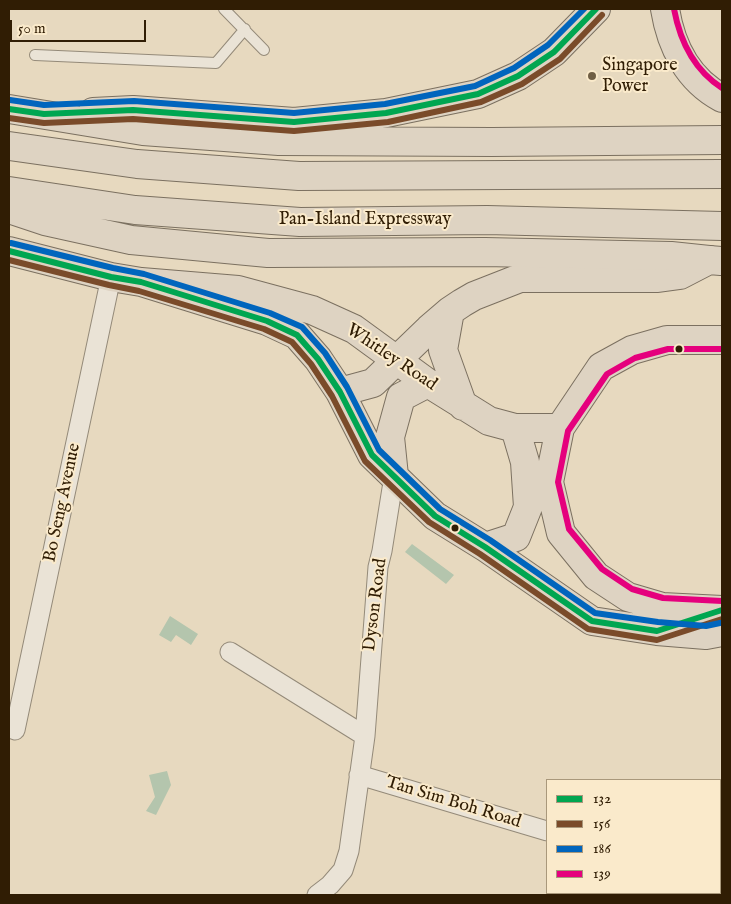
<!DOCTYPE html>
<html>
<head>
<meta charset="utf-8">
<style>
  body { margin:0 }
  #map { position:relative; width:731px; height:904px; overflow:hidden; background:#e7d9bf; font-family:"IM FELL English",serif }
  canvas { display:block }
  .frame { position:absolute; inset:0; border:10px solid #301d04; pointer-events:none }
  .legend { position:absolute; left:546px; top:779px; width:175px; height:115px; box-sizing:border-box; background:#faeacb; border:1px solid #a9987b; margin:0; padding:6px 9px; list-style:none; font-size:15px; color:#301d04 }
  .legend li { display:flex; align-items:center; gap:10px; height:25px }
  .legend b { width:25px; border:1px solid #a9987b }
  .scale { position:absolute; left:10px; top:20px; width:136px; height:22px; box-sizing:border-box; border:2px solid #301d04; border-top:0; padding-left:6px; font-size:15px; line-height:18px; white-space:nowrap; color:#301d04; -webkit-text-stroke:4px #faeacb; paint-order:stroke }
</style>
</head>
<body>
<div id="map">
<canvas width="731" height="904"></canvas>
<div class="frame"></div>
<ul class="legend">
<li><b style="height:6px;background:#00a651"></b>132</li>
<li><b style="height:6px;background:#7a4b2a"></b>156</li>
<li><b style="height:6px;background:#0065bd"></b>186</li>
<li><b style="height:6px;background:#e5007d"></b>139</li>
</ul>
<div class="scale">50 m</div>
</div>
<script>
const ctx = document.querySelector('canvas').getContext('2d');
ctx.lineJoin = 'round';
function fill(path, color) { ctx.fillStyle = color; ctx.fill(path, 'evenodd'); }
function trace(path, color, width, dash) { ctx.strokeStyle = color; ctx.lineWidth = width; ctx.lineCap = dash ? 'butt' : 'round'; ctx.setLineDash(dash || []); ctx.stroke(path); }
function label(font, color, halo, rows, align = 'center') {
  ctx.font = font + ' "IM FELL English",serif'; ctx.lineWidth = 4; ctx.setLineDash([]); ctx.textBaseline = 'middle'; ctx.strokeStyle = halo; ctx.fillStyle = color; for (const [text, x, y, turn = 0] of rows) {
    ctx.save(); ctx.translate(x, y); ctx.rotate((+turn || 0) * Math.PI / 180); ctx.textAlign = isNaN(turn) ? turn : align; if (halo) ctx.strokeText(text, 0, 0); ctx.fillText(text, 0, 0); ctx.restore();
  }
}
const water = new Path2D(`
  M412,544l42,31 -8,9 -41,-32z
  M170,616l28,18 -7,11 -15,-10 -5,7 -12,-7z
  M167,771l4,14 -15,30 -10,-4 9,-14 -6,-22z`);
const lane = new Path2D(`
  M224,9l40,41
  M35,55l181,8 29,-34`);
const street = new Path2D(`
  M230,652l135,84
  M15,730l96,-453
  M359,775l188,56
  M317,895l13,-10 13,-15 6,-19 16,-115 13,-169 4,-16 12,-75
  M641,895l1,-2`);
const primary = new Path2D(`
  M665,9c6,37 23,71 57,89
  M9,251l102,26 30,5 97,8 74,20 42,19 74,54 61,38 26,7h45
  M141,282l126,39 30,14 21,24 22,33 32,63 63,61 50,31 107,74 65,10 49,4 16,-3
  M450,311l-7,39 20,56
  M722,340h-55l-35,10 -31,17 -41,61 -11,54 12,51 35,43 32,21 34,10 60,3
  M340,392l33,-9 56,-54 21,-18 12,-8 12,-7 46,-18h138l22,-3 29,-15 12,1
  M394,476l-4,-39 11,-40 27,-14
  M485,547l31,-10 12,-30 -3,-45 -10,-34`);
const highway = new Path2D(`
  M9,109l134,22 136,10 213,1 230,-2
  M93,112l40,-2 161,12 92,-9 92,-19 40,-18 36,-24 42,-43
  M9,146l128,18 162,12 423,-2
  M9,191l126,19 165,12 187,-2 235,6
  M9,209l36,12 86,19 137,13 217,-1 186,4 38,4`);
const bus1 = new Path2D(`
  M9,109l35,5 89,-4 161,12 92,-9 92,-19 40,-18 36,-24 42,-43
  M9,251l102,26 30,5 126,39 30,14 21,24 22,33 32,63 63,61 50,31 107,74 65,10 65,-21`);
const bus2 = new Path2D(`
  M9,118l35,5 89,-4 161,12 94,-9 93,-20 41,-18 38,-25 42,-44
  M9,260l100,25 30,6 125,38 28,13 19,22 21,32 33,65 64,61 51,32 108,75 69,11 65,-21`);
const bus3 = new Path2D(`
  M10,100l34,5 90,-4 160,12 91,-9 90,-18 39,-18 34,-23 36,-36
  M11,243l102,25 31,6 126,39 32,14 23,26 22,34 32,63 61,59 50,31 105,73 63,9 48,4 14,-3`);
const bus4 = new Path2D(`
  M674,9c6,32 20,61 48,79
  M722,349h-54l-33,9 -28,16 -39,57 -10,51 11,47 33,40 30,20 31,9 59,3`);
const markers = [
  [592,76,5,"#705f45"],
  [679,349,4.5,"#301d04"],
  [455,528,4.5,"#301d04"]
];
const poiNames = [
  ["Singapore",602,66],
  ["Power",602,87]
];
const streetNames = [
  ["Pan-Island Expressway",365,220],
  ["Whitley Road",391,358,34],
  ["Bo Seng Avenue",63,503,-78],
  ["Dyson Road",376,605,-83],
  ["Tan Sim Boh Road",453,803,17]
];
fill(water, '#b4c5ad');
trace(lane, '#948a79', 12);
trace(street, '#948a79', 21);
trace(primary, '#7b7060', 30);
trace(highway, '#7b7060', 30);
trace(lane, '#eae3d6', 10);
trace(street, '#eae3d6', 19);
trace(primary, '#ded3c2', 28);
trace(highway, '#ded3c2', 28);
trace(bus1, '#00a651', 6);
trace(bus2, '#7a4b2a', 6);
trace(bus3, '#0065bd', 6);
trace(bus4, '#e5007d', 6);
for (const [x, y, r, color] of markers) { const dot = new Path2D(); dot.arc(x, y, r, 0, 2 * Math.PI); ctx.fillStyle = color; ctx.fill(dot); trace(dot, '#faeacb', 2); }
label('18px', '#301d04', '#faeacb', poiNames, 'left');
label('18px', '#301d04', '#faeacb', streetNames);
</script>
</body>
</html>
